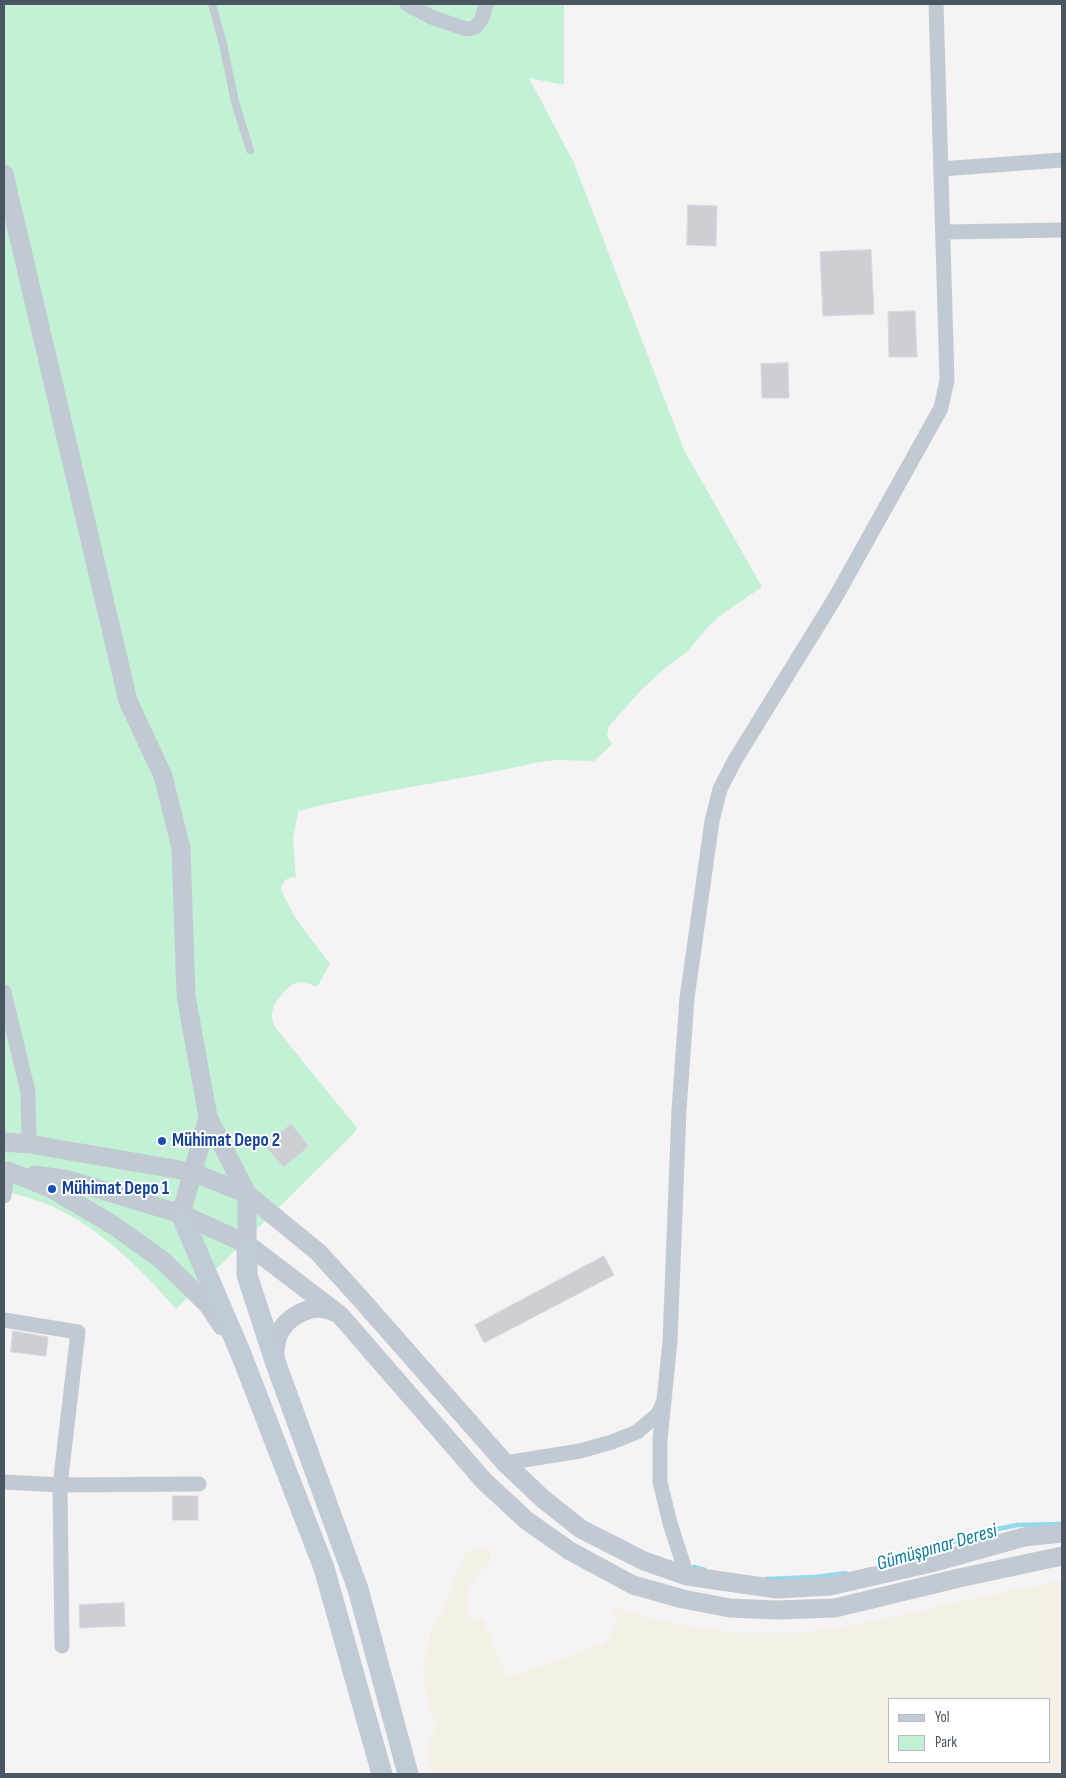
<!DOCTYPE html>
<html>
<head>
<meta charset="utf-8">
<style>
  body { margin:0 }
  #map { position:relative; width:1066px; height:1778px; overflow:hidden; background:#f5f3f3; font-family:"Sofia Sans Condensed",sans-serif }
  canvas { display:block }
  .frame { position:absolute; inset:0; border:5px solid #4a5661; pointer-events:none }
  .legend { position:absolute; left:888px; top:1698px; width:162px; height:65px; box-sizing:border-box; background:#fff; border:1px solid #b7bbc0; margin:0; padding:6px 9px; list-style:none; font-size:15px; color:#4a5661 }
  .legend li { display:flex; align-items:center; gap:10px; height:25px }
  .legend b { width:25px; border:1px solid #b7bbc0 }
</style>
</head>
<body>
<div id="map">
<canvas width="1066" height="1778"></canvas>
<div class="frame"></div>
<ul class="legend">
<li><b style="height:6px;background:#c1cbd6"></b>Yol</li>
<li><b style="height:14px;background:#c3f1d5"></b>Park</li>
</ul>
</div>
<script>
const ctx = document.querySelector('canvas').getContext('2d');
ctx.lineJoin = 'round';
function fill(path, color) { ctx.fillStyle = color; ctx.fill(path, 'evenodd'); }
function trace(path, color, width, dash) { ctx.strokeStyle = color; ctx.lineWidth = width; ctx.lineCap = dash ? 'butt' : 'round'; ctx.setLineDash(dash || []); ctx.stroke(path); }
function label(font, color, halo, rows, align = 'center') {
  ctx.font = font + ' "Sofia Sans Condensed",sans-serif'; ctx.lineWidth = 4; ctx.setLineDash([]); ctx.textBaseline = 'middle'; ctx.strokeStyle = halo; ctx.fillStyle = color; for (const [text, x, y, turn = 0] of rows) {
    ctx.save(); ctx.translate(x, y); ctx.rotate((+turn || 0) * Math.PI / 180); ctx.textAlign = isNaN(turn) ? turn : align; if (halo) ctx.strokeText(text, 0, 0); ctx.fillText(text, 0, 0); ctx.restore();
  }
}
const green = new Path2D(`
  M4,4h560v81l-35,-7 45,85 110,287 78,137 -40,27 -13,12 -23,27 -16,11 -28,25 -33,37 -2,10 5,8 -18,17 -37,-1 -18,2c-80,19 -162,28 -241,49l-5,28 3,39 -4,-1 -7,3 -4,8 1,4 14,27 34,45 -13,23c-18,-9 -26,-5 -37,10 -8,10 -11,19 -5,30l82,101 -2,4 -179,177c-45,-52 -101,-106 -172,-117z`);
const sand = new Path2D(`
  M481,1548l10,1 -2,16c-22,15 -24,29 -20,54l14,1 24,58 95,-34c14,-9 18,-23 9,-38 62,21 125,31 191,26 31,-2 62,-9 93,-16 56,-12 111,-26 167,-35v193h-628l-8,-23 10,-26 -10,-32 -3,-27 2,-13 6,-22 12,-20 18,-50 6,-8zM890,1699h160v63h-160z`);
const stream = new Path2D(`
  M902,1560l76,-27 39,-8 45,-1
  M694,1567l11,3
  M766,1579l50,-2 30,-4`);
const building = new Path2D(`
  M688,205l29,1 -1,40 -29,-1z
  M871,250l3,64 -51,2 -3,-64z
  M915,311l2,46h-28l-1,-45z
  M788,363l1,35h-27l-1,-34z
  M291,1124l18,22 -25,21 -19,-21z
  M604,1256l10,19 -130,68 -9,-18z
  M13,1331l35,6 -2,19 -35,-4z
  M173,1496h25v24h-25z
  M124,1603l1,23 -45,2 -1,-23z`);
const service = new Path2D(`
  M212,4l11,40 12,58 15,48`);
const minor = new Path2D(`
  M407,4l24,13 35,12c15,0 17,-13 20,-25
  M941,169l121,-9
  M944,232l118,-2
  M4,992l24,100 1,52
  M4,1196l4,-25
  M4,1320l74,12 -18,153 2,161
  M505,1463l75,-12 32,-9 25,-10 21,-18 5,-11
  M4,1482l56,3 139,-1
  M687,1576l-17,-53 -10,-41v-42l10,-99 9,-231 8,-112 25,-177 8,-32 15,-29 100,-162 106,-190 6,-28 -11,-376`);
const tertiary = new Path2D(`
  M4,174l124,527 35,75 18,72 5,148 22,121 39,77 71,58 41,45 146,166 37,35 39,31 63,32 43,15 90,13 53,-3 101,-23 93,-26 38,-4
  M208,1117l-27,97 66,30 93,71 144,166 42,39 44,31 63,34 50,14 47,9 47,2 58,-2 124,-30 103,-22
  M4,1142l25,2 163,28 55,22v50
  M8,1171l44,18 61,36 49,35 46,45 14,21
  M35,1175l34,5 112,34
  M275,1360c0,-9 0,-16 3,-24 8,-20 36,-35 56,-24`);
const secondary = new Path2D(`
  M181,1214l60,140 83,214 58,206
  M247,1244v31l29,89 82,225 50,185`);
const markers = [
  [162,1141,5,"#1a4fb4"],
  [52,1189,5,"#1a4fb4"]
];
const transitNames = [
  ["Mühimat Depo 2",172,1141],
  ["Mühimat Depo 1",62,1189]
];
const waterNames = [
  ["Gümüşpınar Deresi",937,1548,-16]
];
fill(green, '#c3f1d5');
fill(sand, '#f5f0e5');
trace(stream, '#90daee', 4.5);
fill(building, '#cdcfd5');
trace(building, '#d7d9de', 1);
trace(service, '#c1cad2', 8);
trace(minor, '#c1cad2', 15);
trace(tertiary, '#c1cad2', 19);
trace(secondary, '#c1cbd6', 21);
for (const [x, y, r, color] of markers) { const dot = new Path2D(); dot.arc(x, y, r, 0, 2 * Math.PI); ctx.fillStyle = color; ctx.fill(dot); trace(dot, '#fff', 2); }
label('bold 19px', '#164399', '#fff', transitNames, 'left');
label('italic 20px', '#0c7c9b', '#fff', waterNames);
</script>
</body>
</html>
